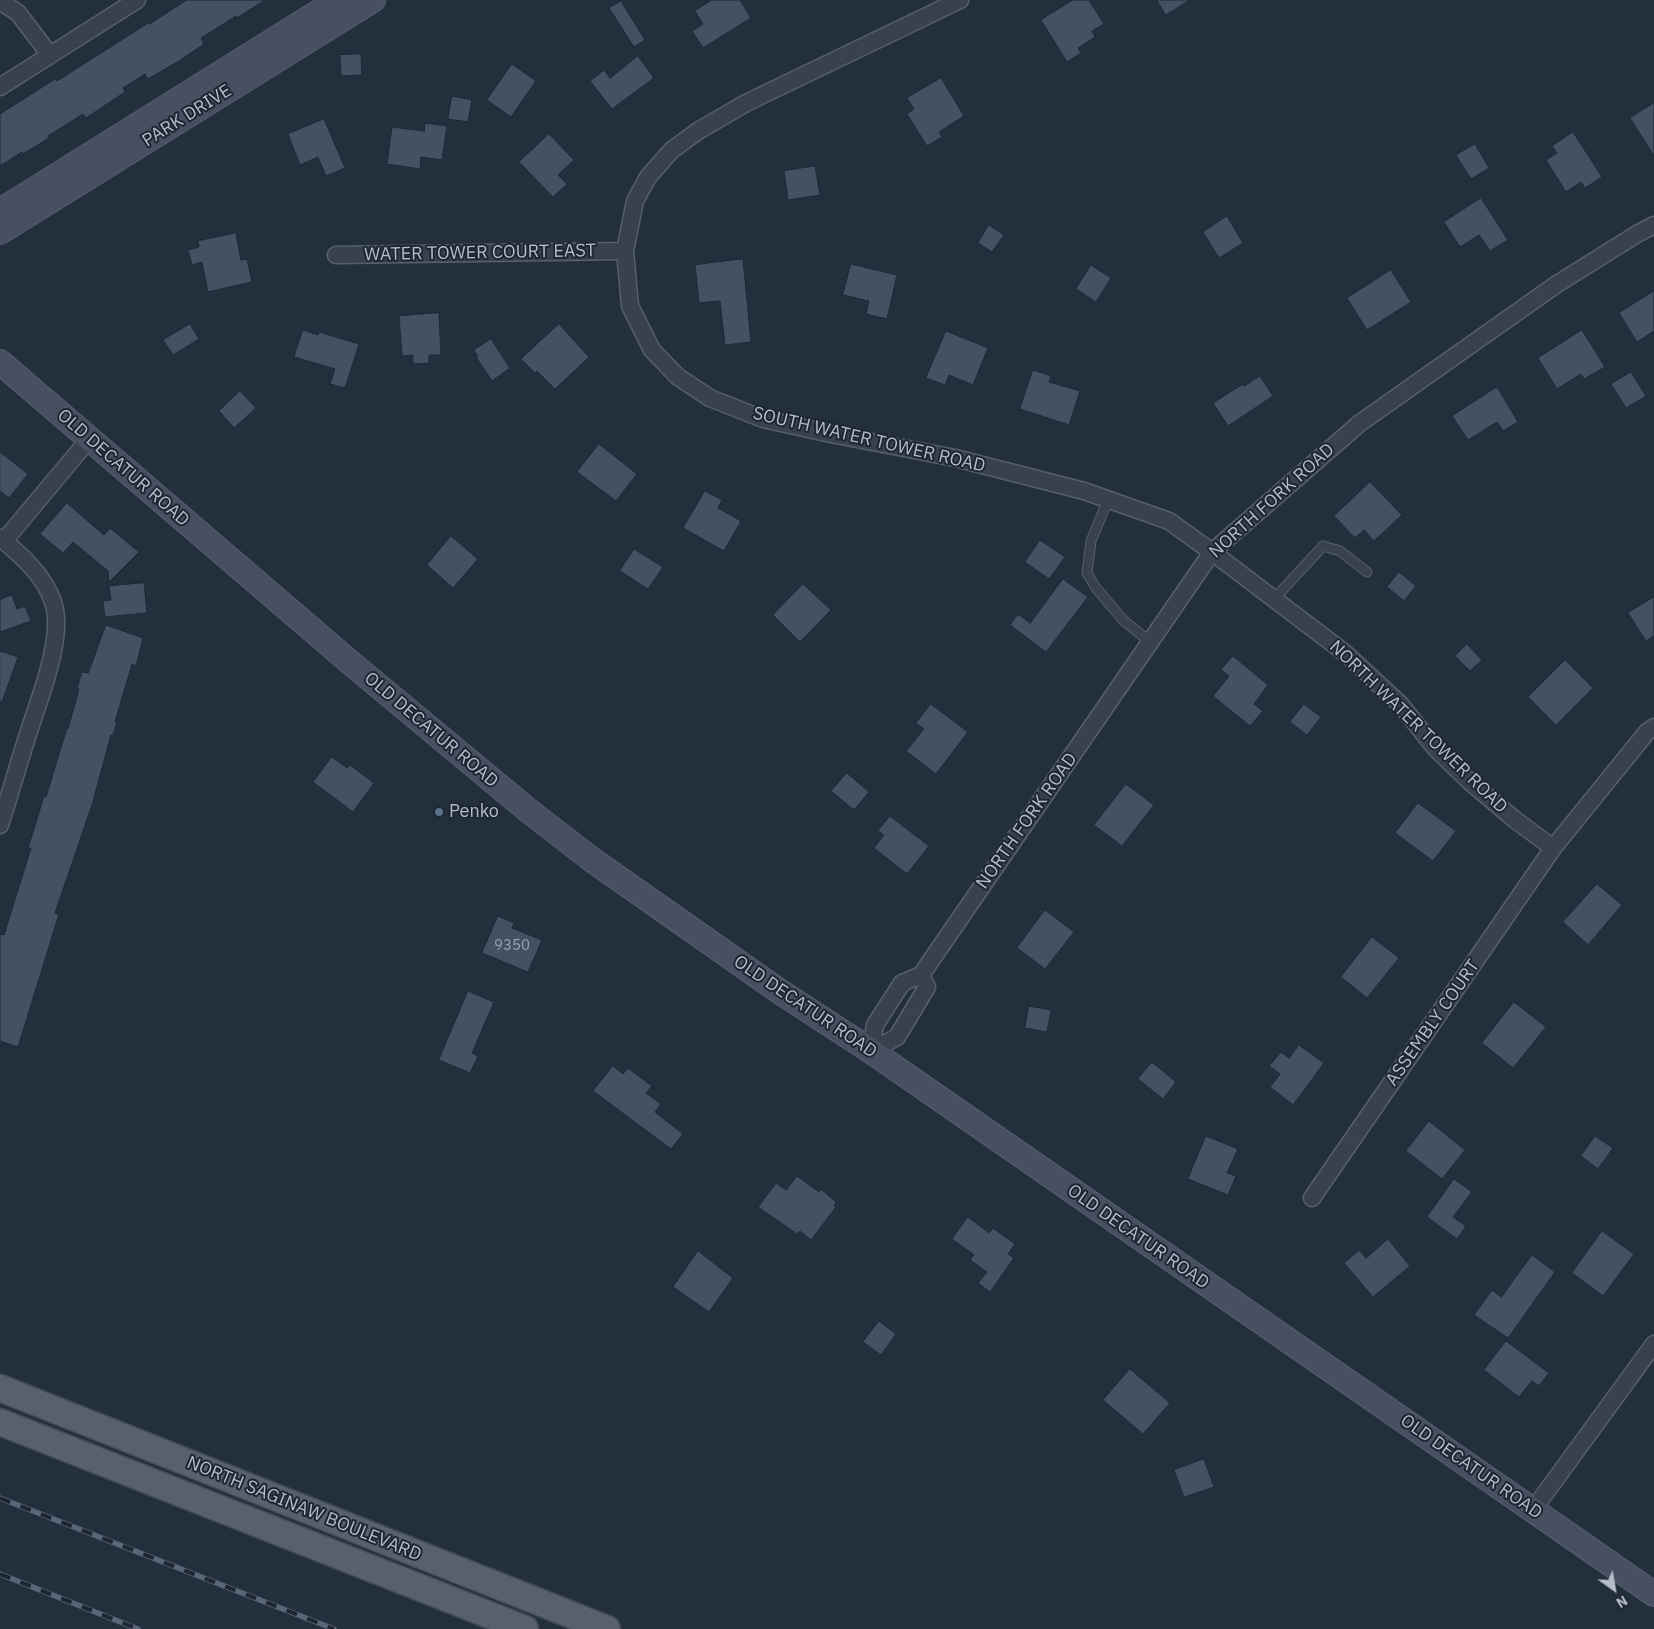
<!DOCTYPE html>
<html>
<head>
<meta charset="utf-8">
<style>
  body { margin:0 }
  #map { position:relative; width:1654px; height:1629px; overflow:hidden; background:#242f3e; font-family:"IBM Plex Sans",sans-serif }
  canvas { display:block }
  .north { position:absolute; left:1589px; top:1564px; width:50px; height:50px; -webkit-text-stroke:4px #1d2633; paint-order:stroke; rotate:148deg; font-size:14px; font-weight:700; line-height:20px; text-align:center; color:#b4bcc9 }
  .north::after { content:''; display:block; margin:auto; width:18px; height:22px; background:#b4bcc9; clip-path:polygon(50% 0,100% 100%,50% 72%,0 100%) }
</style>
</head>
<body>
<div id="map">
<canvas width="1654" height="1629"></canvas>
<div class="north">N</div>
</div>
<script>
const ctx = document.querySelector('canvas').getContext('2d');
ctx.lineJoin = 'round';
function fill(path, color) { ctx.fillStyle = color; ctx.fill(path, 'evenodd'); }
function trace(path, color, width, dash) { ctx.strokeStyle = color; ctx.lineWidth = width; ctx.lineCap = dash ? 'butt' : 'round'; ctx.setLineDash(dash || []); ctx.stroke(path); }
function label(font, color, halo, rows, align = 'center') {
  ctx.font = font + ' "IBM Plex Sans",sans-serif'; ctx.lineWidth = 4; ctx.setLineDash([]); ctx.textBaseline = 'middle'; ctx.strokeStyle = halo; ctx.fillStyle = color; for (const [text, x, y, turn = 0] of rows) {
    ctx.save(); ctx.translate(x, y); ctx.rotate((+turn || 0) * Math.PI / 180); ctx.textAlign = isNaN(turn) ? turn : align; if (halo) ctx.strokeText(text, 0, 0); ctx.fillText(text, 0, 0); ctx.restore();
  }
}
const building = new Path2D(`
  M187,0h78l-28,18 -1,-2 -35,22 3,6 -25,17 -31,18 -3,-5 -22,14 2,4 -39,26 -3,-4 -35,22 1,2 -26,16 -1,-2 -22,14v-52l55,-35 2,2 66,-42 25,-16 1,1z
  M712,0h28l11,18 -48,30 -11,-17 11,-7 -8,-13z
  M1073,0h16l15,24 -12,7 3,6 -17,11 3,5 -14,9 -26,-42z
  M1157,0h33l-24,15z
  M621,1l24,39 -11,7 -25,-39z
  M361,54l1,21 -21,1 -1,-21z
  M638,56l16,22 -42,31 -22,-28 14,-11 6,8z
  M512,64l24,17 -25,36 -24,-17z
  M941,78l23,38 -25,16 3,5 -15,9 -20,-32 7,-5 -7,-11z
  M452,96l20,4 -4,22 -20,-3z
  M1654,103v53l-24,-38z
  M324,119l21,49 -19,8 -8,-19 -18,8 -12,-31z
  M425,123l22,3 -5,34 -21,-3 -1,12 -33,-5 5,-37 32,4z
  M1573,132l29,45 -17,11 -4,-6 -15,10 -20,-32 11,-7 -5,-7z
  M549,134l25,26 -16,15 9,9 -14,13 -34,-35z
  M1475,144l14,24 -18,11 -15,-24z
  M815,166l5,29 -32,5 -4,-29z
  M1481,198l27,42 -18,11 -11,-16 -19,12 -16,-25z
  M1227,216l16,27 -24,15 -16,-26z
  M989,225l15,10 -12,17 -14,-9z
  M236,233l5,27 6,-1 5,23 -44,10 -6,-30 -10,3 -4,-15 11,-3 -1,-6z
  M743,259l8,83 -26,3 -5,-44 -21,2 -4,-38z
  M851,264l46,11 -10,44 -21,-5 3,-13 -26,-6z
  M1091,265l20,13 -15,24 -20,-13z
  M1391,270l20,32 -44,28 -20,-32z
  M1654,291v40l-17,11 -18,-29z
  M439,313l2,42h-12v8l-16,1v-9l-11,1 -3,-40z
  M190,324l9,15 -26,16 -10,-15z
  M559,324l30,33 -34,32 -18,-18 -2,2 -14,-14z
  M303,330l15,5 1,-3 40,12 -14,44 -15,-4 5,-15 -41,-12z
  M1582,330l23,37 -21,12 -3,-5 -24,15 -19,-31z
  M946,331l42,17 -15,37 -24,-10 -4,10 -19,-7z
  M491,339l19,29 -18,13 -16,-24 2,-1 -4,-6z
  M1033,370l18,6 -2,6 31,9 -11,34 -49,-16z
  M1631,372l15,24 -20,12 -15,-24z
  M1260,376l13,20 -45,30 -15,-23 30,-19 1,2z
  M1497,387l21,35 -15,9 -6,-9 -29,18 -16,-24z
  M240,391l16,17 -22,20 -15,-17z
  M599,444l38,30 -21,27 -39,-29z
  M0,452l28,22 -19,24 -9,-7z
  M1370,482l32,33 -28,26 -10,-11 -9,8 -21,-22z
  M705,491l17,9 -4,8 23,13 -17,30 -41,-23z
  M67,503l37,32 6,-7 29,24 -30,30 -1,-11 -35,-29 -10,11 -23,-19z
  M451,536l27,23 -25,29 -26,-23z
  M1040,540l25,17 -16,22 -24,-17z
  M634,549l29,18 -15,22 -28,-18z
  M1399,572l17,14 -12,15 -17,-14z
  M1063,579l25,18 -42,55 -36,-27 8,-11 12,9z
  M144,583l3,30 -42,4 -2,-16 8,-1 -2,-14z
  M803,584l28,26 -31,32 -27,-27z
  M12,595l5,14 8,-3 6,15 -31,11v-32z
  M1654,597v39l-8,5 -18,-28z
  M106,625l37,13 -7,28 -4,-2 -17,58h2l-4,13h-2l-19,70 -37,108 4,1 -41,133 -18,-6v-107l4,1 27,-87h-3l16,-52 2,1 21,-69 1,1 11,-40 -2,-1 5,-16 6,1z
  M1467,644l15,16 -12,11 -15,-15z
  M0,651l18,6 -16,45 -2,-1z
  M1233,656l35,29 -14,19 9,7 -13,15 -37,-30 16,-20 -8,-6z
  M1565,660l28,28 -37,37 -28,-28z
  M931,704l37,28 -32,42 -30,-23 18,-22 -8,-6z
  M1304,704l17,13 -14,18 -17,-13z
  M332,757l15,11 3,-3 24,18 -21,29 -40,-30z
  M847,773l22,19 -15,18 -23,-19z
  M1126,784l28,21 -32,41 -28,-21z
  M1418,803l38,28 -23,30 -38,-28z
  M890,816l39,30 -22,28 -33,-26 10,-13 -6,-4z
  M1597,884l25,21 -34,40 -25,-23z
  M1045,910l29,22 -29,37 -28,-21z
  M498,916l16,7 -2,5 30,12 -14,32 -46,-19z
  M1372,937l27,21 -32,40 -26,-21z
  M468,991l26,11 -22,51 6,3 -8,17 -31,-13z
  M1514,1002l32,25 -33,41 -31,-25z
  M1029,1006l22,4 -4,22 -22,-4z
  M1299,1045l25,18 -31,42 -23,-18 10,-13 -11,-8 12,-14 8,6z
  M1152,1062l24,20 -13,17 -25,-20z
  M613,1066l10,8 5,-6 24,18 -6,7 15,11 -6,8 28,22 -12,15 -78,-58z
  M1429,1121l36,29 -23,29 -36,-28z
  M1206,1136l32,13 -11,24 9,3 -8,19 -40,-16z
  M1595,1136l18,12 -15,21 -17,-13z
  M797,1176l22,16 2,-3 15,13 -2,3 2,2 -25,33 -11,-9 -3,3 -39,-27 18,-24 10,7z
  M1454,1179l18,13 -19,25 13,9 -9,13 -30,-22z
  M968,1217l21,16 4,-5 22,16 -7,10 6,4 -24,34 -12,-9 9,-11 -17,-12 4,-5 -22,-16z
  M1602,1231l32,23 -31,42 -31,-23z
  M1388,1239l22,27 -37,31 -29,-34 15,-13 7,8z
  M698,1251l35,27 -24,34 -36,-25z
  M1532,1255l23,17 -47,66 -34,-23 18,-25 9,7z
  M879,1321l17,13 -15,21 -18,-13z
  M1506,1341l43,32 -10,13 -7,-5 -13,16 -35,-27z
  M1130,1369l40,34 -27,31 -40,-34z
  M1204,1459l10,28 -30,10 -10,-27z`);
const lane = new Path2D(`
  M1108,500l-17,41 -4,32 9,15 27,32 27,22
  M1274,599l49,-53 17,5 27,21`);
const street = new Path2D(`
  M960,0l-214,103 -48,28 -26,19 -24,27 -13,24 -10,50 5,55 22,44 26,27 32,21 53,21 68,15 124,24 129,33 85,30 43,31 133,101 55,51 36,45 33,32 45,38 39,29
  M0,1l18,12 32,42
  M0,87l137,-87
  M336,255l289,-4
  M0,538c21,17 44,37 53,64 12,33 -13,95 -24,129 -10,31 -19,63 -29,94
  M4,541l86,-103
  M871,1051l4,-26 27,-42 19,-8 291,-423 148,-129 197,-139 80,-50 17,-9
  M871,1051l26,-14 30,-50 -6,-12
  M1312,1198l241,-350 94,-116 7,-5
  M1533,1510l121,-166`);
const secondary = new Path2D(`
  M0,211l338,-211
  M0,232l373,-232
  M0,362l352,302 177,147 62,48 188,132 92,60 783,543`);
const primary = new Path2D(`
  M0,1388l607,241
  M0,1422l525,207`);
const rail = new Path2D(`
  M0,1498l334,131
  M0,1574l138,55`);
const markers = [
  [439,812,5,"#5c6f8a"]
];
const numberNames = [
  ["9350",512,946]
];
const streetNames = [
  ["PARK DRIVE",187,116,-32],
  ["WATER TOWER COURT EAST",480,253,-1],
  ["SOUTH WATER TOWER ROAD",869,440,13],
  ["OLD DECATUR ROAD",123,468,41],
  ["NORTH FORK ROAD",1272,501,-42],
  ["NORTH WATER TOWER ROAD",1418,727,44],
  ["OLD DECATUR ROAD",431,730,40],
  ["NORTH FORK ROAD",1027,821,-55],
  ["OLD DECATUR ROAD",805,1007,34],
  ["ASSEMBLY COURT",1433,1023,-55],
  ["OLD DECATUR ROAD",1138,1237,35],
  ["OLD DECATUR ROAD",1471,1467,35],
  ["NORTH SAGINAW BOULEVARD",304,1509,22]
];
const poiNames = [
  ["Penko",449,812]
];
fill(building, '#455162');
trace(building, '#1f2835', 1);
trace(lane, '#565f6c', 11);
trace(street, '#565f6c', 19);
trace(secondary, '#565f6c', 26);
trace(primary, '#414a57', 29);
trace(lane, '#38414e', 9);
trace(street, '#38414e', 16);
trace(secondary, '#465061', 24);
trace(primary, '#56606e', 26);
trace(rail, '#5a6575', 5.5);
trace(rail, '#1d2633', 4, [11]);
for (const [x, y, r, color] of markers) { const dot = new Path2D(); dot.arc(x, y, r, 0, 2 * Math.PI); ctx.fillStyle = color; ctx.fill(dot); trace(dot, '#1d2633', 2); }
label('15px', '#98a1af', null, numberNames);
label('18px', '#b4bcc9', '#1d2633', streetNames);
label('18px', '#b4bcc9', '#1d2633', poiNames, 'left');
</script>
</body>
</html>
